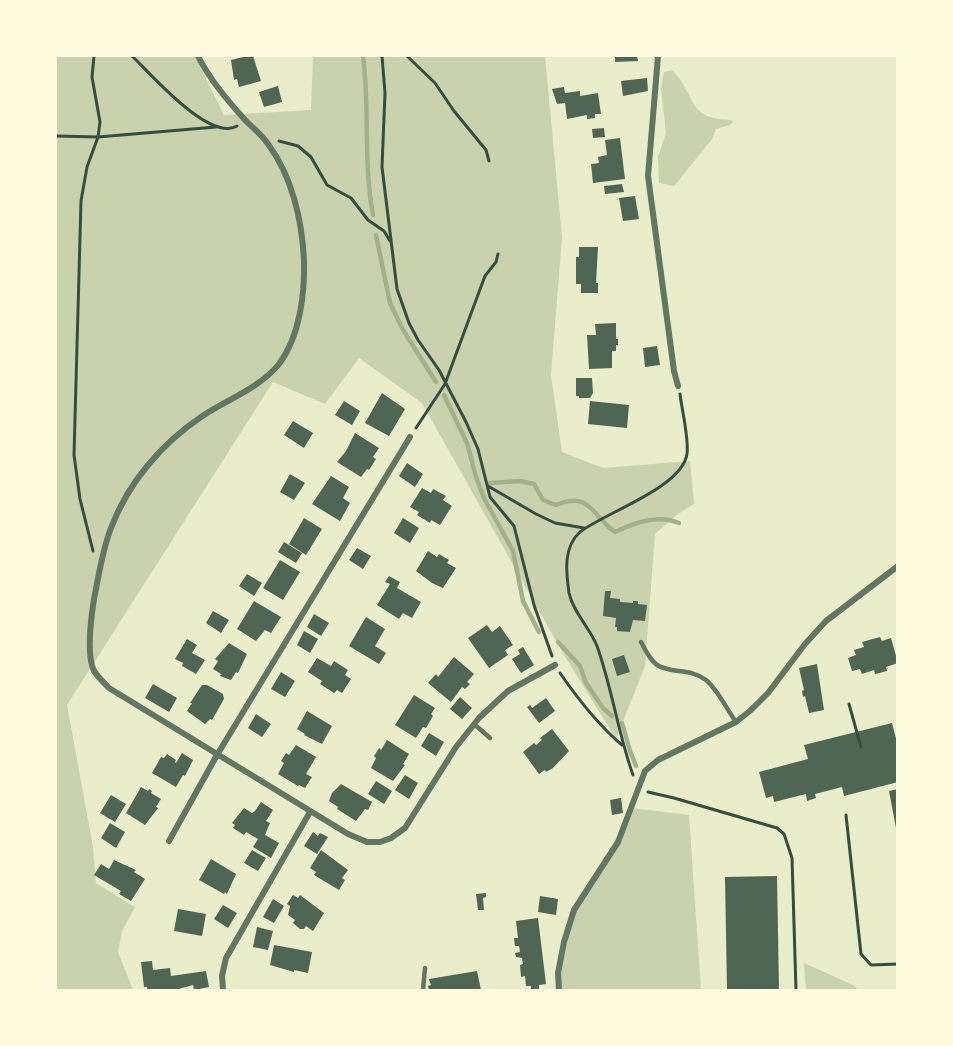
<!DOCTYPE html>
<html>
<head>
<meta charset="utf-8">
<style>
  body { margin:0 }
  #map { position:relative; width:953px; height:1046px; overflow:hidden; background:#e9edc9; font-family:"Fira Sans Condensed",sans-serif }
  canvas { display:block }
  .frame { position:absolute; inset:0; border:57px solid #fefae0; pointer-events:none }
</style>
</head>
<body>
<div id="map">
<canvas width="953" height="1046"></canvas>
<div class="frame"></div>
</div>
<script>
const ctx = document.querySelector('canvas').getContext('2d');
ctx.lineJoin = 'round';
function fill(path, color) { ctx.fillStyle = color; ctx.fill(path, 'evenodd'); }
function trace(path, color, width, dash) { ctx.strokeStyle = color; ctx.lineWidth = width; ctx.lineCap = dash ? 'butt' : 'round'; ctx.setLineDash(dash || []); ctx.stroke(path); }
const green = new Path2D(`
  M56,56h139l29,59 87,-5 2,-54h232l17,181 -11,138 11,77 41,16 87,-7 4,43 -16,10 -23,20 -10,132 -29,73 -52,-84 -142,-252 -63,-45 -34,46 -52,-22 -206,323 26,142 3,36 39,24 -13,24 -4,21 15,38h-77z
  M672,70c25,24 13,49 59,50l2,2 -3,3 -14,4 -4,10 -38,47 -15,-3 -1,-26 8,-24 -5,-45 3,-16z
  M631,808l58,7 12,175h-143v-17l16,-63 44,-68z
  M804,963l51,23 3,4h-52z`);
const stream = new Path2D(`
  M363,56c7,52 0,106 10,159
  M376,235l14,68 13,27 33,52
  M444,395l23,48 9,34 8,21 29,53 10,50 16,31
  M490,483l30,-2 14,3 9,16 13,5c35,-14 35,10 59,27 19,-9 43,-18 64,-9
  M558,642l22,24 6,17 17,25 9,8
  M622,723l8,28 6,15`);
const building = new Path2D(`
  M247,56h6l8,25 -22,6 -2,-8 -3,1 -3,-20z
  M615,56h22l1,5 -23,1z
  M647,78l1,13 -25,5 -2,-15z
  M278,86l4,16 -18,5 -5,-15z
  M564,87l1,6 15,-2v5l18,-3 3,21h-6v4l-8,1v-4l-20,4 -2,-16 -8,1 -5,-15z
  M604,128l1,9 -12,1 -1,-9z
  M620,138l5,41 -32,4 -2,-19 8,-1 -1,-6 9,-2 -2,-15z
  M622,184l2,8 -19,2 -1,-8z
  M635,196l4,23 -16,2 -4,-23z
  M579,247h19l-2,36h2v10h-17v-9h-5v-27h3z
  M616,323v16h2v6h-2v6h-4v17l-23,1 -2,-34h9l-1,-11z
  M657,346l3,19 -15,2 -2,-19z
  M576,378h16l1,15 -3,5h-11v-2h-3z
  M382,393l23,16 -16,27 -24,-13z
  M344,401l16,10 -8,14 -17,-10z
  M590,401l39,4 -2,23 -39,-4z
  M293,421l20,12 -9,15 -20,-13z
  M355,433l24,15 -6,9 3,2 -7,11 -2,-1 -6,8 -24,-15 9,-11z
  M407,463l16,11 -8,13 -16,-11z
  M290,474l15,9 -11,17 -14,-8z
  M331,476l18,11 -6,11 7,5 -10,18 -28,-17z
  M422,488l9,5 2,-4 13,7 -3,4 9,6 -12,19 -9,-5 -1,3 -13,-8 2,-3 -9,-5z
  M304,518l18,11 -16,26 -17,-11z
  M403,518l16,10 -9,15 -16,-10z
  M284,542l18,11 -6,10 -18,-11z
  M357,548l14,8 -8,13 -14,-9z
  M428,551l9,6 2,-3 10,6 -2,3 9,5 -13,20 -11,-5 -16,-12z
  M280,560l20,12 -17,28 -20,-12z
  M247,574l15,9 -8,13 -15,-10z
  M389,576l11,6 -3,6 24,14 -9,16 -9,-5 -4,6 -22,-14 13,-21 -5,-2z
  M605,591h6l-1,7 10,1v3l13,1v-2h5v3l9,1 -2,16 -12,-1 -3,12 -13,-1v-4h-2l1,-9 -13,-2z
  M254,601l27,16 -10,16 -6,-3 -9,11 -19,-12z
  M213,611l16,9 -8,13 -15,-10z
  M314,614l15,9 -8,13 -14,-9z
  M366,617l19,12 -10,17 11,7 -7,11 -30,-18z
  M487,625l5,7 8,-6 13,19 -8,5 3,5 -19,13 -21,-30z
  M304,631l14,8 -8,14 -13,-8z
  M880,637l2,4 9,-3 7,25 -12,4 1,4 -12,3 -1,-4 -12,4 -2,-5 -8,2 -4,-13 8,-3 -2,-5 10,-3 -2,-5z
  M187,639l10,6 -5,8 13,7 -9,14 -14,-8 1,-3 -8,-4z
  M229,643l18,11 -9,19 -2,-1 -5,8 -11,-4 1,-2 -8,-5 5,-8 -3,-2z
  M523,647l11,18 -13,8 -9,-14 8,-5 -2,-4z
  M624,655l6,17 -13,4 -5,-17z
  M454,657l20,17 -7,8 3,2 -5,5 -3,-2 -11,15 -23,-19 8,-9 2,3z
  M317,658l14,8 3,-5 14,9 -3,5 6,4 -9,14 -5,-3 -3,3 -14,-9 2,-3 -14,-9z
  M817,664l7,46 -15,3 -4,-17 -2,1 -1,-6 2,-1 -5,-22z
  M281,672l14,9 -10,16 -14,-8z
  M153,684l24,14 -8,14 -24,-14z
  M202,685h5l16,9 1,5 -12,21 -2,-1 -5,5 -18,-13 5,-8h-2z
  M414,695l21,13 -4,6 2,2 -7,12 -3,-1 -7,11 -21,-13z
  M460,697l12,11 -10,11 -12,-10z
  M546,698l9,13 -16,12 -12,-16 3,-2 2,3z
  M307,711l25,15 -10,18 -18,-9 1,-1 -8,-5z
  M256,714l15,10 -9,13 -14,-9z
  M892,723l6,23v36l-54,14 -2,-9 -27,7 1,4 -9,3 -1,-7 -32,8 -1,-6 -7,2 -7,-26 49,-13 -4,-14z
  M552,729l17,22 -16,17 -7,4 -1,-2 -6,4 -16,-22 11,-9 2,2 6,-5 -2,-2z
  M429,733l15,9 -8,14 -15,-10z
  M387,740l22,14 -6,10 2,1 -12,16 -22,-13 5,-10 -2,-2 5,-8 2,2z
  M296,745l20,12 -10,17 6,3 -7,11 -6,-3 -1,1 -20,-12 6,-11 -3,-2 5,-8 3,2z
  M182,753l11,7 -8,16 -2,-1 -7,12 -24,-14 9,-16 3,1 3,-4 9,6 -1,2 1,1z
  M405,775l13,8 -9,16 -14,-9z
  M376,781l16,10 -8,13 -16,-10z
  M341,784l31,18 -4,8 -3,-1 -9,12 -19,-12 1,-2 -9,-6 3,-8z
  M141,787l7,4 1,-2 3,2 -1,2 10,6 -5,8 2,1 -13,17 -19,-12z
  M898,789v39h-2l-7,-37z
  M111,795l15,9 -11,18 -15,-9z
  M621,798l2,15 -11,2 -2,-15z
  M261,802l12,8 -7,11 4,2 -5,12 14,8 -8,15 -18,-11 5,-8 -12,-7 -2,3 -11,-7 2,-3 -3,-2 12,-15 8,5 3,-2z
  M110,823l15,9 -9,16 -15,-10z
  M313,832l5,4 2,-3 8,4 -11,17 -13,-8z
  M252,850l14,8 -8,13 -14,-8z
  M321,850l27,20 -6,8 3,2 -6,10 -25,-15 2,-3 -6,-4z
  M211,859l25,15 -9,20 -2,-2 -1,2 -25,-14z
  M114,860l22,10 -2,2 11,7 -14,22 -12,-7 2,-3 -27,-16 7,-11 8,5z
  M777,876l2,114h-52l-2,-113z
  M486,893v4l-3,1 1,12h-6l-2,-16z
  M293,895l5,3 2,-3 24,18 -11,18 -7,-5 -2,3h-4l-7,-6 2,-3 -7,-5 2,-9 -3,-2z
  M540,896l18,3 -2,16 -18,-3z
  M273,899l11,7 -10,17 -11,-6z
  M223,905l14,8 -9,15 -14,-9z
  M178,909l28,5 -4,22 -28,-5z
  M538,918l8,66 -7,1v5h-8v-4h-5l-1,-10 -4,1 -1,-12 3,-1 -1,-6 -6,-1 -1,-4 5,-1 -1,-6h-4l-1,-8h4l-2,-17z
  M257,927l16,4 -5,19 -15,-3z
  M274,945l38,7 -4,21 -14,-3v2l-24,-7z
  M152,961l1,9 17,-2 1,8 35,-5 3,16 -15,3 -1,-5 -18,5h-28v-3h-3l-3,-25z
  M477,971l4,19h-52l-1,-4 3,-1 -2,-6z`);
const path = new Path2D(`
  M132,56c19,18 77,86 105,70
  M382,56l3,37 -3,74 15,122 12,34 9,17 21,30 27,52 12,27 12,48 24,29 20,79 18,51
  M407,56l28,27 19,28 32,39 3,11
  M56,136l42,1 118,-10
  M279,141l19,5 13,11 16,28 24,13 17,22 16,11 6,10
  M416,428l29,-44 34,-92 6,-16 11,-14 2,-8
  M488,486l48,28 19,9 29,5
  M93,551l-13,-52 -6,-44 7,-254 6,-34 11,-30 2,-15 -8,-45 2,-21
  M560,673c18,26 37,51 62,72
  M849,704l12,43
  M633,775c-15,-42 -21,-87 -36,-129 -7,-18 -24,-34 -28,-53 -3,-21 -6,-46 11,-61 24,-19 102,-44 107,-78 2,-16 -5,-43 -7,-60
  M648,792l26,6 103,30 7,6 8,24 4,132
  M846,815l15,139 10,11 27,-1`);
const service = new Path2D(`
  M641,642c4,7 8,17 16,23 14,9 34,3 49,15 12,10 20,28 30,42
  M474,724l16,14
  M423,990l2,-22`);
const minor = new Path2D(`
  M198,56c12,24 30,45 48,65 7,7 16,14 22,23 24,32 34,76 36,116 1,33 -4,76 -25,104 -19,24 -53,36 -78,53 -40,27 -73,66 -90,111 -9,23 -12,47 -17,71 -3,19 -8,55 0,72 4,6 10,12 15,17l239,146 19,8h13l11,-4 14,-10 51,-81 23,-29 29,-27 47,-26
  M658,56l-10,120 26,195 4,15
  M169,841l48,-86 193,-318
  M223,990l-1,-14 4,-18 84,-146
  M559,990l-1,-17 6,-31 10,-32 44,-68 27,-71 13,-11 78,-38 15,-12 17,-17 37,-49 21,-23 72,-55`);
fill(green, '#cad2ad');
trace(stream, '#a3b18a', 4.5);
fill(building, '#4f6655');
trace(path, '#344e41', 3);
trace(service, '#617663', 4.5);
trace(minor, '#617663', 6);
</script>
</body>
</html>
